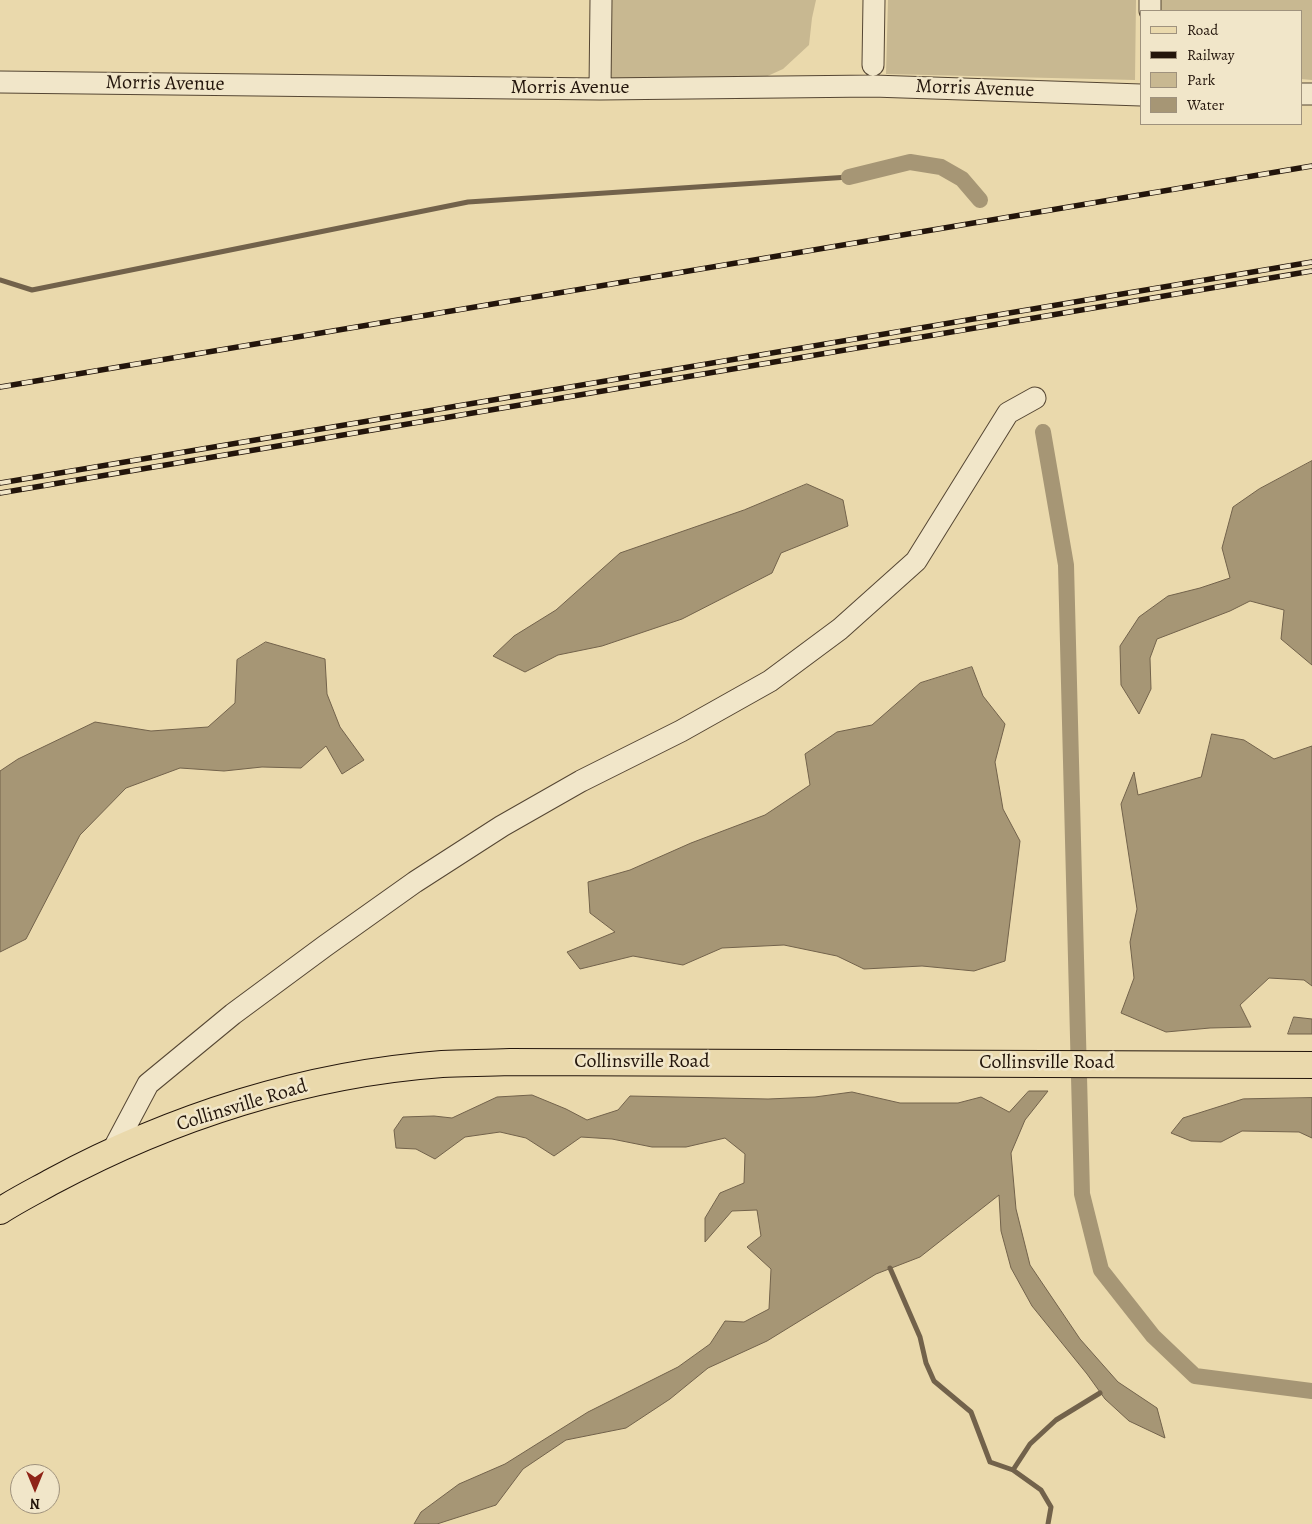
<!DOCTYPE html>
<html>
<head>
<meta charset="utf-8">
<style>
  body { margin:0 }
  #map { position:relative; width:1312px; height:1524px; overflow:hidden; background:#ead9ac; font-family:Alegreya,serif }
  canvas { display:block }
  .legend { position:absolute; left:1140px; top:10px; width:162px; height:115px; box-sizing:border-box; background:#f1e6c9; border:1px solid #9f927d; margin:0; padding:6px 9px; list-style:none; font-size:15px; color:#23150b }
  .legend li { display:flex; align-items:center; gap:10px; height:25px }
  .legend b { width:25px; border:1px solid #9f927d }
  .north { position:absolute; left:10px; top:1464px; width:50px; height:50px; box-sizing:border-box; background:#f1e6c9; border:1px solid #9f927d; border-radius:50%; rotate:180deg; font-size:14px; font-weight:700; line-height:20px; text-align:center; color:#23150b }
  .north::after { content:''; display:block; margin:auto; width:18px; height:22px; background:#8f2418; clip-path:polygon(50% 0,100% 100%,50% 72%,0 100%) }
</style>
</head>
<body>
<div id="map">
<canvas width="1312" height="1524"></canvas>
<ul class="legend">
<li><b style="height:6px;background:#ead9ac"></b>Road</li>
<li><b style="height:6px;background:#23150b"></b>Railway</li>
<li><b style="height:14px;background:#c8b891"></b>Park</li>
<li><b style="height:14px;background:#a69675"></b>Water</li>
</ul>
<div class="north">N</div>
</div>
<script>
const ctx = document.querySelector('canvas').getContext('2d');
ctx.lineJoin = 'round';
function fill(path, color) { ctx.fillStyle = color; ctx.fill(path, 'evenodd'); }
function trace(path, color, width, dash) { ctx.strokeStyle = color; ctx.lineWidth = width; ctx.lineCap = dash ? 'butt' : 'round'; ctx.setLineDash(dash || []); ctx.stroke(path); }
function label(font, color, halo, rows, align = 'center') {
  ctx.font = font + ' Alegreya,serif'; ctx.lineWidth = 5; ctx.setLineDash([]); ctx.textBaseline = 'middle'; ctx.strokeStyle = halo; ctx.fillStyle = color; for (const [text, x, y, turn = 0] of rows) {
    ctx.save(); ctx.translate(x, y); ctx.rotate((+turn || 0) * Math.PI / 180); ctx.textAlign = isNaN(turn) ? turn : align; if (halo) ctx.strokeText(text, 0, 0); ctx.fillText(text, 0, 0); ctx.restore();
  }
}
const green = new Path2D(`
  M610,0h206l-4,18 -3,27 -26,24 -33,15 -145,5z
  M888,0h248l-1,80 -249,-6z
  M1161,0h151v80l-11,-1v-68h-143v-6z`);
const water = new Path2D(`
  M1312,461v204l-31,-26 3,-29 -34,-9 -20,10 -73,28 -7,19 1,31 -12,25 -18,-29 -1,-39 19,-29 29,-21 32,-8 30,-10 -8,-30 11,-41 26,-18z
  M807,484l36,16 5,26 -67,27 -9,20 -90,46 -80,27 -44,9 -33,17 -32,-16 21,-20 42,-26 64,-57 124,-43z
  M266,642l59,17 2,35 13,33 24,33 -22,14 -16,-28 -25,22 -39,-1 -38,4 -44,-3 -54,20 -46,47 -54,104 -26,13v-181l18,-12 77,-37 56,9 57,-4 27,-24 2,-43z
  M972,667l11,29 22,28 -10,38 8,47 17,32 -15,120 -31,10 -52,-5 -58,3 -27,-13 -53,-11 -62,3 -39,17 -50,-9 -53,13 -13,-17 48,-20 -25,-19 -2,-31 42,-12 61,-27 74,-28 45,-30 -5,-31 32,-22 35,-7 48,-42z
  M1212,734l32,6 30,19 38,-13v240l-8,-6 -35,-2 -29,27 11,22 -41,1 -44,4 -45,-19 13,-35 -4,-36 7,-33 -16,-105 13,-32 4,23 63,-18z
  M1294,1017l18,2v15h-24z
  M1029,1091h19l-23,29 -14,33 5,56 14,56 50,74 38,43 39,26 8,30 -36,-17 -24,-22 -18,-25 -55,-68 -21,-38 -10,-37 -2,-36 -79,62 -44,17 -109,67 -59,27 -38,31 -44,29 -60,12 -43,29 -27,36 -59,19h-23l7,-12 38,-28 46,-20 83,-52 90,-45 32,-23 15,-23 19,1 25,-13 2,-40 -24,-22 14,-11 -4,-26 -25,1 -27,31v-24l15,-25 24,-10 1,-29 -20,-16 -39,9h-34l-40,-8 -31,-2 -27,19 -28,-18 -26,-6 -35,5 -30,22 -19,-10 -20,-1 -2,-18 9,-13 31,-1 18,2 45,-21 35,-2 34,14 21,11 31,-10 12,-14 138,3 47,-2 37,-5 48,11h58l23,-6 28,15z
  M1312,1098v40l-13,-6 -57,-1 -21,11 -30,-1 -20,-8 12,-15 60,-19z`);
const stream = new Path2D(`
  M0,280l32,10 436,-88 381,-25
  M890,1268l30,69 6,26 8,18 37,31 19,50 23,8 28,20 10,17 -3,17
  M1013,1470l17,-26 26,-24 44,-27`);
const canal = new Path2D(`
  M849,177l61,-15 31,5 21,12 18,21
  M1043,432l23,133 16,629 19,76 52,66 42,40 117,15`);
const minor = new Path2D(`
  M1150,11v-11
  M873,65l1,-65
  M0,82l600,7 273,-3 268,9
  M600,89l1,-89
  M1301,94h11
  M113,1150l35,-66 85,-70 92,-68 90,-64 87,-56 79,-45 100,-50 89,-50 70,-52 76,-68 92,-148 27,-15`);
const major = new Path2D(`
  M0,1211c17,-11 35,-20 53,-30 119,-64 253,-107 389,-117 22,-1 45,-1 68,-2l802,3`);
const rail = new Path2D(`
  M0,387l1312,-221
  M0,483l1312,-221
  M0,493l1312,-222`);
const streetNames = [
  ["Morris Avenue",165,84,1],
  ["Morris Avenue",570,88],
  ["Morris Avenue",975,89,2],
  ["Collinsville Road",642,1062],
  ["Collinsville Road",1047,1063],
  ["Collinsville Road",242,1106,-17]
];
fill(green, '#c8b891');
fill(water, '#a69675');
trace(water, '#72624b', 1);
trace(stream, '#72624b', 5);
trace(canal, '#a69675', 16);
trace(minor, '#554633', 23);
trace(major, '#23150b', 28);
trace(minor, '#f1e6c9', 21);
trace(major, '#ead9ac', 26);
trace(rail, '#23150b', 5.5);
trace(rail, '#f1e6c9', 4, [11]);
label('20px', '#23150b', '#f1e6c9', streetNames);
</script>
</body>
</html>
